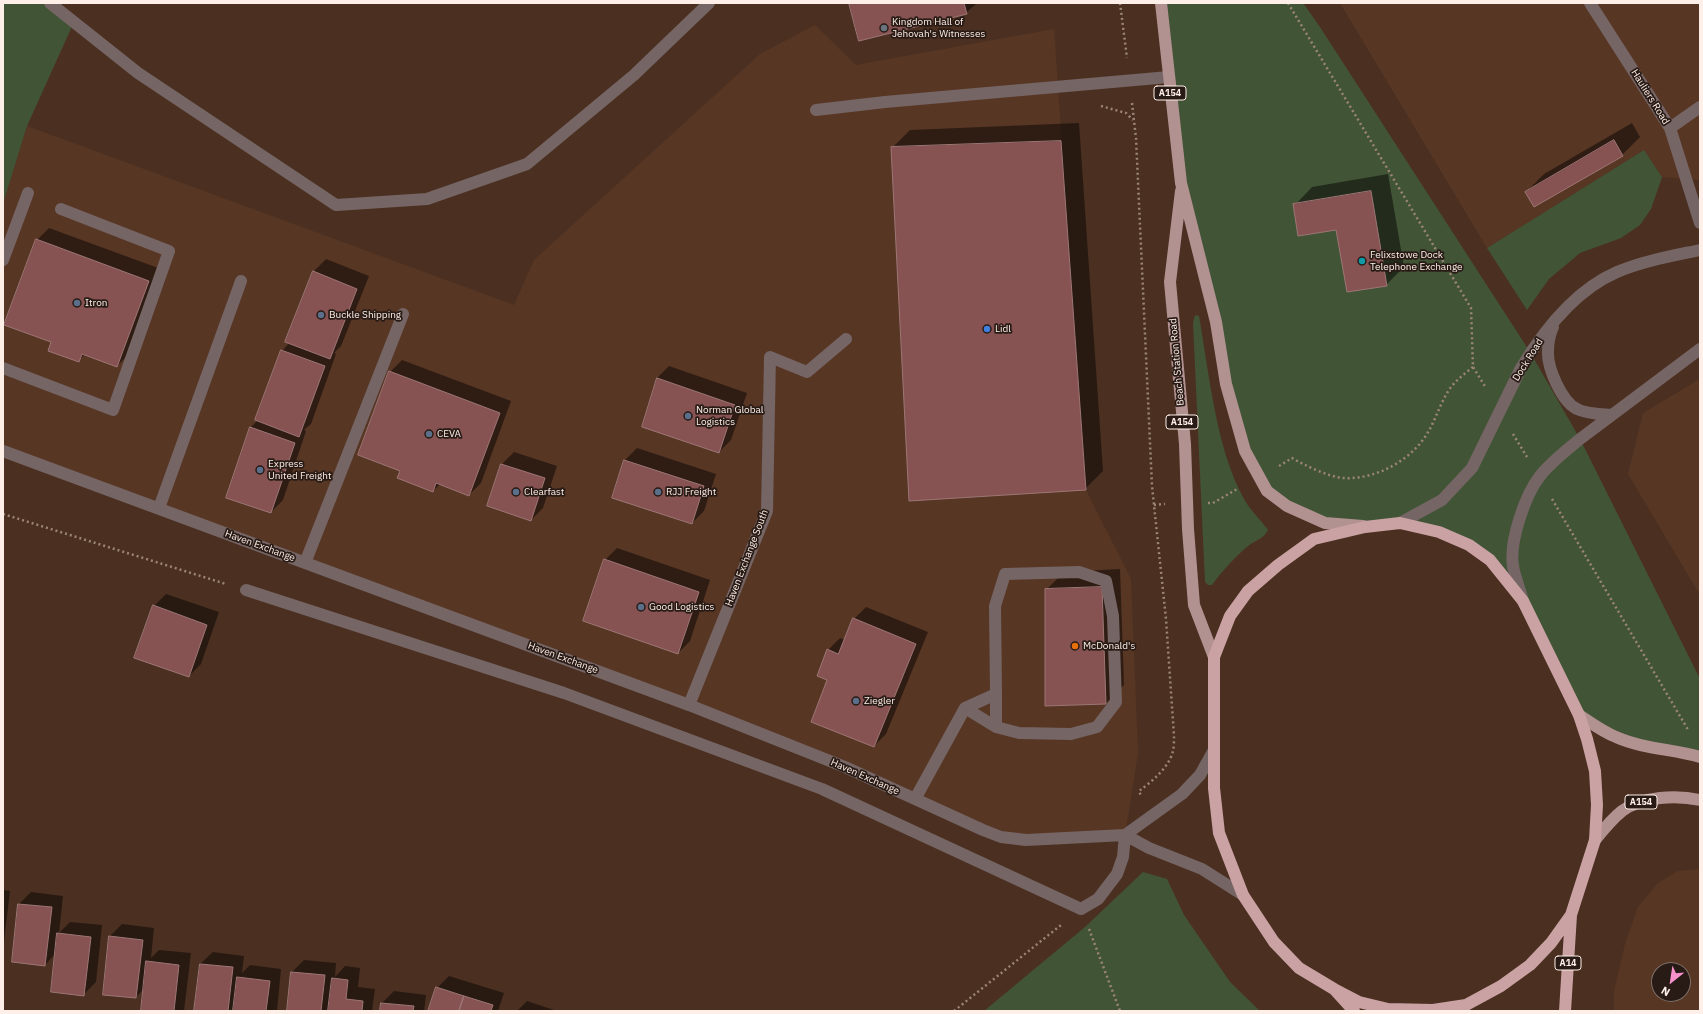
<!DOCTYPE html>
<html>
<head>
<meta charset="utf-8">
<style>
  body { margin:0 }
  #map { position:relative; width:1703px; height:1014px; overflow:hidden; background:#4b3021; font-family:"IBM Plex Sans",sans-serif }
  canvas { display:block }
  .frame { position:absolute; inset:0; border:4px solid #feefe8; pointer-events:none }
  .north { position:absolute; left:1651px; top:962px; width:40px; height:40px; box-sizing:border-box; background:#281b15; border:1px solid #7e7069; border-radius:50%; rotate:210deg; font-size:11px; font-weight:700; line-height:16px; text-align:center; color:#feefe8 }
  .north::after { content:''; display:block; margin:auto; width:14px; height:18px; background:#f890cb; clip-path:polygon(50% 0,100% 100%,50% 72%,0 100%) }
</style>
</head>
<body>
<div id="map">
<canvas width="1703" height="1014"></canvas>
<div class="frame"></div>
<div class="north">N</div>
</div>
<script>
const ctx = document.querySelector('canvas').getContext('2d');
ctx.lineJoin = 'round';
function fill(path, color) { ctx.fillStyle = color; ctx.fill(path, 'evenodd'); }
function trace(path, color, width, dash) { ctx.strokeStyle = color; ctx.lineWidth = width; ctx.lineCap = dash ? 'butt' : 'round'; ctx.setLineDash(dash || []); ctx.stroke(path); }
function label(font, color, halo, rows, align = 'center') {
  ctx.font = font + ' "IBM Plex Sans",sans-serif'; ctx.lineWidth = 3.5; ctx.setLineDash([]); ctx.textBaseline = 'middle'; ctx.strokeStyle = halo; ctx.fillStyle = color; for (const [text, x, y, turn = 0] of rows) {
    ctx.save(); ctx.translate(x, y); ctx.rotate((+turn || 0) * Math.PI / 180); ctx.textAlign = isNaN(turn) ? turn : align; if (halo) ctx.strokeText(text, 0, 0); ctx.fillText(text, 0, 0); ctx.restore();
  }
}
const built = new Path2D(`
  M1340,3h360v177l-38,-3 -18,-27 -157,98z
  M815,25l41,40 198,-36 32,461 45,89 7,174 -13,82 -124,2 -126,-56 -872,-330v-247l24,-78 487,179 20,-45 226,-206z
  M1700,379v216l-72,-121 15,-61z
  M1698,869l2,1v141h-86v-19l11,-48 13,-37 20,-24 20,-12zM1659,970h24v24h-24z`);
const green = new Path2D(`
  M3,3h47l24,19 -47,104 -24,78z
  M1161,3h142l15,21 212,328 50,87 120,240v78l-47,-10 -74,-32 -56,-114 -33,-41 -51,-28 -114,-9 -58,-32 -22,-40 -64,-268z
  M1644,150l18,27 -11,32 -11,16 -19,13 -41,15 -31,26 -22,31 -40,-62z
  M1195,315l4,1c10,56 17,133 45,183 6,11 16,20 24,31 -4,9 -13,10 -20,16 -13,11 -26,25 -36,39h-4l-3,-3 -12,-259z
  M1143,872l24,7 17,36 46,67 30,29h-276l101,-84z`);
const shadow = new Path2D(`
  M850,3h127l-11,10z
  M1079,123l24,348 -18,18 -193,-341 18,-18z
  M1632,123l8,14 -18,18 -96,37 18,-18z
  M1388,174l16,93 -18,18 -49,-57 -42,-23 17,-18z
  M49,228l112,41 -32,85 -12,12 -32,-12 -7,7 -25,-20 -16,-101z
  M326,259l43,17 -28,70 -7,7 2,1 -25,70 -7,6 2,1 -23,69 -12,12 -21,-84 8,-8 24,-69 8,-9 -4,-1 28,-70z
  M402,360l109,41 -30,82 -12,12 -29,-11 -7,7 -43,-119z
  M669,366l78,27 -16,47 -12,12 -62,-74z
  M637,448l79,26 -12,37 -12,12 -68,-62z
  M514,452l43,14 -14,42 -12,12 -43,-14 14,-42z
  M617,548l93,32 -20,61 -12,12 -73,-93z
  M1120,569l4,116 -18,18 -60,1v-114l18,-18z
  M166,594l53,18 -18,52 -12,12 -35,-70z
  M866,607l62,25 -42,102 -12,12 -45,-66 -1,-30 12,-12 5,2 9,-21z
  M3,890l7,1 -7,59z
  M31,892l32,4 -4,37 11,-11 32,3 -6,57 -12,12 -28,-41 -11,12 -32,-4 6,-57z
  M122,924l32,4 -3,30 8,-8 32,3 -7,58h-42l2,-22 -8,8 -26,-61z
  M213,952l31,4 -2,17 8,-8 31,4 -4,42h-82l5,-47z
  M304,960l32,3 -1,14 10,-11 15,2 -2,19 17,2 -3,22h-84l4,-39z
  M449,976l55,17 -6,18h-68l7,-23z
  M394,991l32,4 -2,16h-43l1,-8z
  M527,1001l30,10h-40z`);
const building = new Path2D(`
  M849,3h115l3,11 -108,27z
  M1614,140l9,16 -89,51 -9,-15z
  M1061,141l25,349 -177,11 -18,-354z
  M1371,191l16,95 -40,6 -11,-62 -38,6 -5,-32z
  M36,239l113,42 -32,86 -35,-13 -3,8 -31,-11 3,-9 -47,-17z
  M313,271l44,18 -27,70 -45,-17z
  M281,350l44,16 -26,71 -44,-17z
  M389,371l111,42 -31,83 -33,-13 -3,9 -36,-14 3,-7 -42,-16z
  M657,378l78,27 -16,48 -77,-26z
  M250,427l45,16 -24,70 -45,-15z
  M624,460l80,26 -12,38 -80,-26z
  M501,464l44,14 -14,43 -44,-15z
  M604,559l95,33 -21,62 -95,-33z
  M1102,587l4,117 -61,2v-117z
  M153,605l54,20 -18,52 -55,-19z
  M853,618l63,26 -42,103 -63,-25 16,-42 -10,-4 10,-27 11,5z
  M18,904l34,3 -7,59 -33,-4z
  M57,933l34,4 -7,59 -33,-4z
  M109,936l34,4 -7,58 -33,-3z
  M146,961l33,4 -5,46h-33z
  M200,964l33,3 -5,44h-34z
  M291,972l34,3 -4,36h-34z
  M237,977l33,4 -4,30h-33z
  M332,978l16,2 -2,19 17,2 -1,10h-34z
  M436,987l28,9 -5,15h-31z
  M464,996l29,9 -2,6h-32z
  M381,1003l33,3 -1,5h-33z`);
const path = new Path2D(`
  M1120,3l7,55
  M1288,3l183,305 2,59 13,21
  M1132,103l4,35 16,348 14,133 8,117c0,5 0,11 -1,15 -4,17 -22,31 -34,40l2,5
  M1101,106l25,7 7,7
  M1513,434l14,23
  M1279,466l13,-8c12,7 37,19 51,20 31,2 65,-16 82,-41 9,-13 13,-28 21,-42 6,-12 17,-20 27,-28
  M1552,499l135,229 1,3
  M1208,503h5l26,-15
  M1154,505l11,-1
  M3,514l223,70
  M1089,929l31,82
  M954,1011l107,-86`);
const minor = new Path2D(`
  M50,3l88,70 198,132 91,-6 100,-35 107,-89 75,-72
  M1590,3l80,125 30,95
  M816,110l69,-8 284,-25
  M1670,128l30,-21
  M3,260l25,-67
  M1553,327c-3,7 -5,16 -5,24 -1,17 14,51 29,58 10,5 23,5 34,6
  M3,368l110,42 56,-159 -108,-42
  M3,451l686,254 156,62 138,63 18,7 25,3 99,-5 57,-41 18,-19 14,-25
  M159,508l82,-227
  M1400,523l42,-23 30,-32 49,-100c23,-38 54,-78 96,-96 26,-11 55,-16 83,-22
  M305,563l98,-249
  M246,590l318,103 258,96 259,120 17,-10 19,-25 6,-17 2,-22
  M1523,601c-3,-12 -8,-23 -10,-35 -4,-24 12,-71 27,-90 11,-14 26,-25 40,-37l120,-90
  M996,694v33
  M689,705l78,-194 3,-154 37,15 39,-33
  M915,799l50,-91 31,-14 -1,-88 10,-32 74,-2 27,9 7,35 3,86 -19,25 -26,7 -52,-1 -23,-6 -31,-19
  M1125,835l24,13 53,21 41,26`);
const major = new Path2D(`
  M1161,3l20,180 35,139 10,62 19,67 22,40 20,15 38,17 38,3
  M1181,191l-11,91 15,162 3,85 6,76 20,52
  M1579,715c12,8 24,17 37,22 27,12 57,12 84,20
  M1595,840c8,-10 17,-21 27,-29 20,-15 55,-16 78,-11`);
const highway = new Path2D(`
  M1334,989l25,13 29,7 45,1 33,-5 35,-19 29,-21 21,-22 20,-28 24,-75 2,-35 -2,-34 -8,-32 -8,-24 -56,-114 -33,-41 -21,-15 -30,-13 -39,-9 -35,4 -51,12 -36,26 -30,26 -18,25 -16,41v131l5,45 24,62 31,47 25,26 35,21 20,22
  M1565,1011l6,-96`);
const markers = [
  [884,28,4,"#6b7280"],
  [1362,261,4,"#0f9aa8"],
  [77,303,4,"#5c6f8a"],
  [321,315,4,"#5c6f8a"],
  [987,329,4,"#3f7fe0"],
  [688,416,4,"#5c6f8a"],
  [429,434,4,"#5c6f8a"],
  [260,470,4,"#5c6f8a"],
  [516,492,4,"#5c6f8a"],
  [658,492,4,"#5c6f8a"],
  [641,607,4,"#5c6f8a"],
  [1075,646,4,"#e8710a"],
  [856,701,4,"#5c6f8a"]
];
const shields = [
  [1170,93,32],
  [1182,422,32],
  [1641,802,32],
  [1568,963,26]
];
const shieldNames = [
  ["A154",1170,93],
  ["A154",1182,422],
  ["A154",1641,802],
  ["A14",1568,963]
];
const poiNames = [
  ["Kingdom Hall of",892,22],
  ["Jehovah's Witnesses",892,34],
  ["Felixstowe Dock",1370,255],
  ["Telephone Exchange",1370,267],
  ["Itron",85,303],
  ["Buckle Shipping",329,315],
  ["Lidl",995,329],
  ["Norman Global",696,410],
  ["Logistics",696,422],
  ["CEVA",437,434],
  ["Express",268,464],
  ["United Freight",268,476],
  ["Clearfast",524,492],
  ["RJJ Freight",666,492],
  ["Good Logistics",649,607],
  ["McDonald's",1083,646],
  ["Ziegler",864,701]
];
const streetNames = [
  ["Hauliers Road",1650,97,58],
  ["Dock Road",1528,360,-58],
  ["Beach Station Road",1177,362,-95],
  ["Haven Exchange",260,546,20],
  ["Haven Exchange South",747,558,-69],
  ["Haven Exchange",563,658,20],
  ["Haven Exchange",865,777,24]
];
fill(built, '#583624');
fill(green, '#425436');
fill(shadow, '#0007');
fill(building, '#875352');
trace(building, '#9c7675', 1);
trace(path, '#9b8579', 2.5, [2, 3]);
trace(minor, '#756565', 12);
trace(major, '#b29191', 12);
trace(highway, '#caa2a3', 12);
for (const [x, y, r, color] of markers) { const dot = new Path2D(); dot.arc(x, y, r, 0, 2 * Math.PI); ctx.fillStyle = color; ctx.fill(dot); trace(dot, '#281b15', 1.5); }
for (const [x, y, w] of shields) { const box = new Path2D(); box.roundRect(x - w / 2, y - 7, w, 14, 3); ctx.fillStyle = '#281b15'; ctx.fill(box); trace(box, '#feefe8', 1); }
label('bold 9px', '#feefe8', null, shieldNames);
label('10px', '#feefe8', '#281b15', poiNames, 'left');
label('10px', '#feefe8', '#281b15', streetNames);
</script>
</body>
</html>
